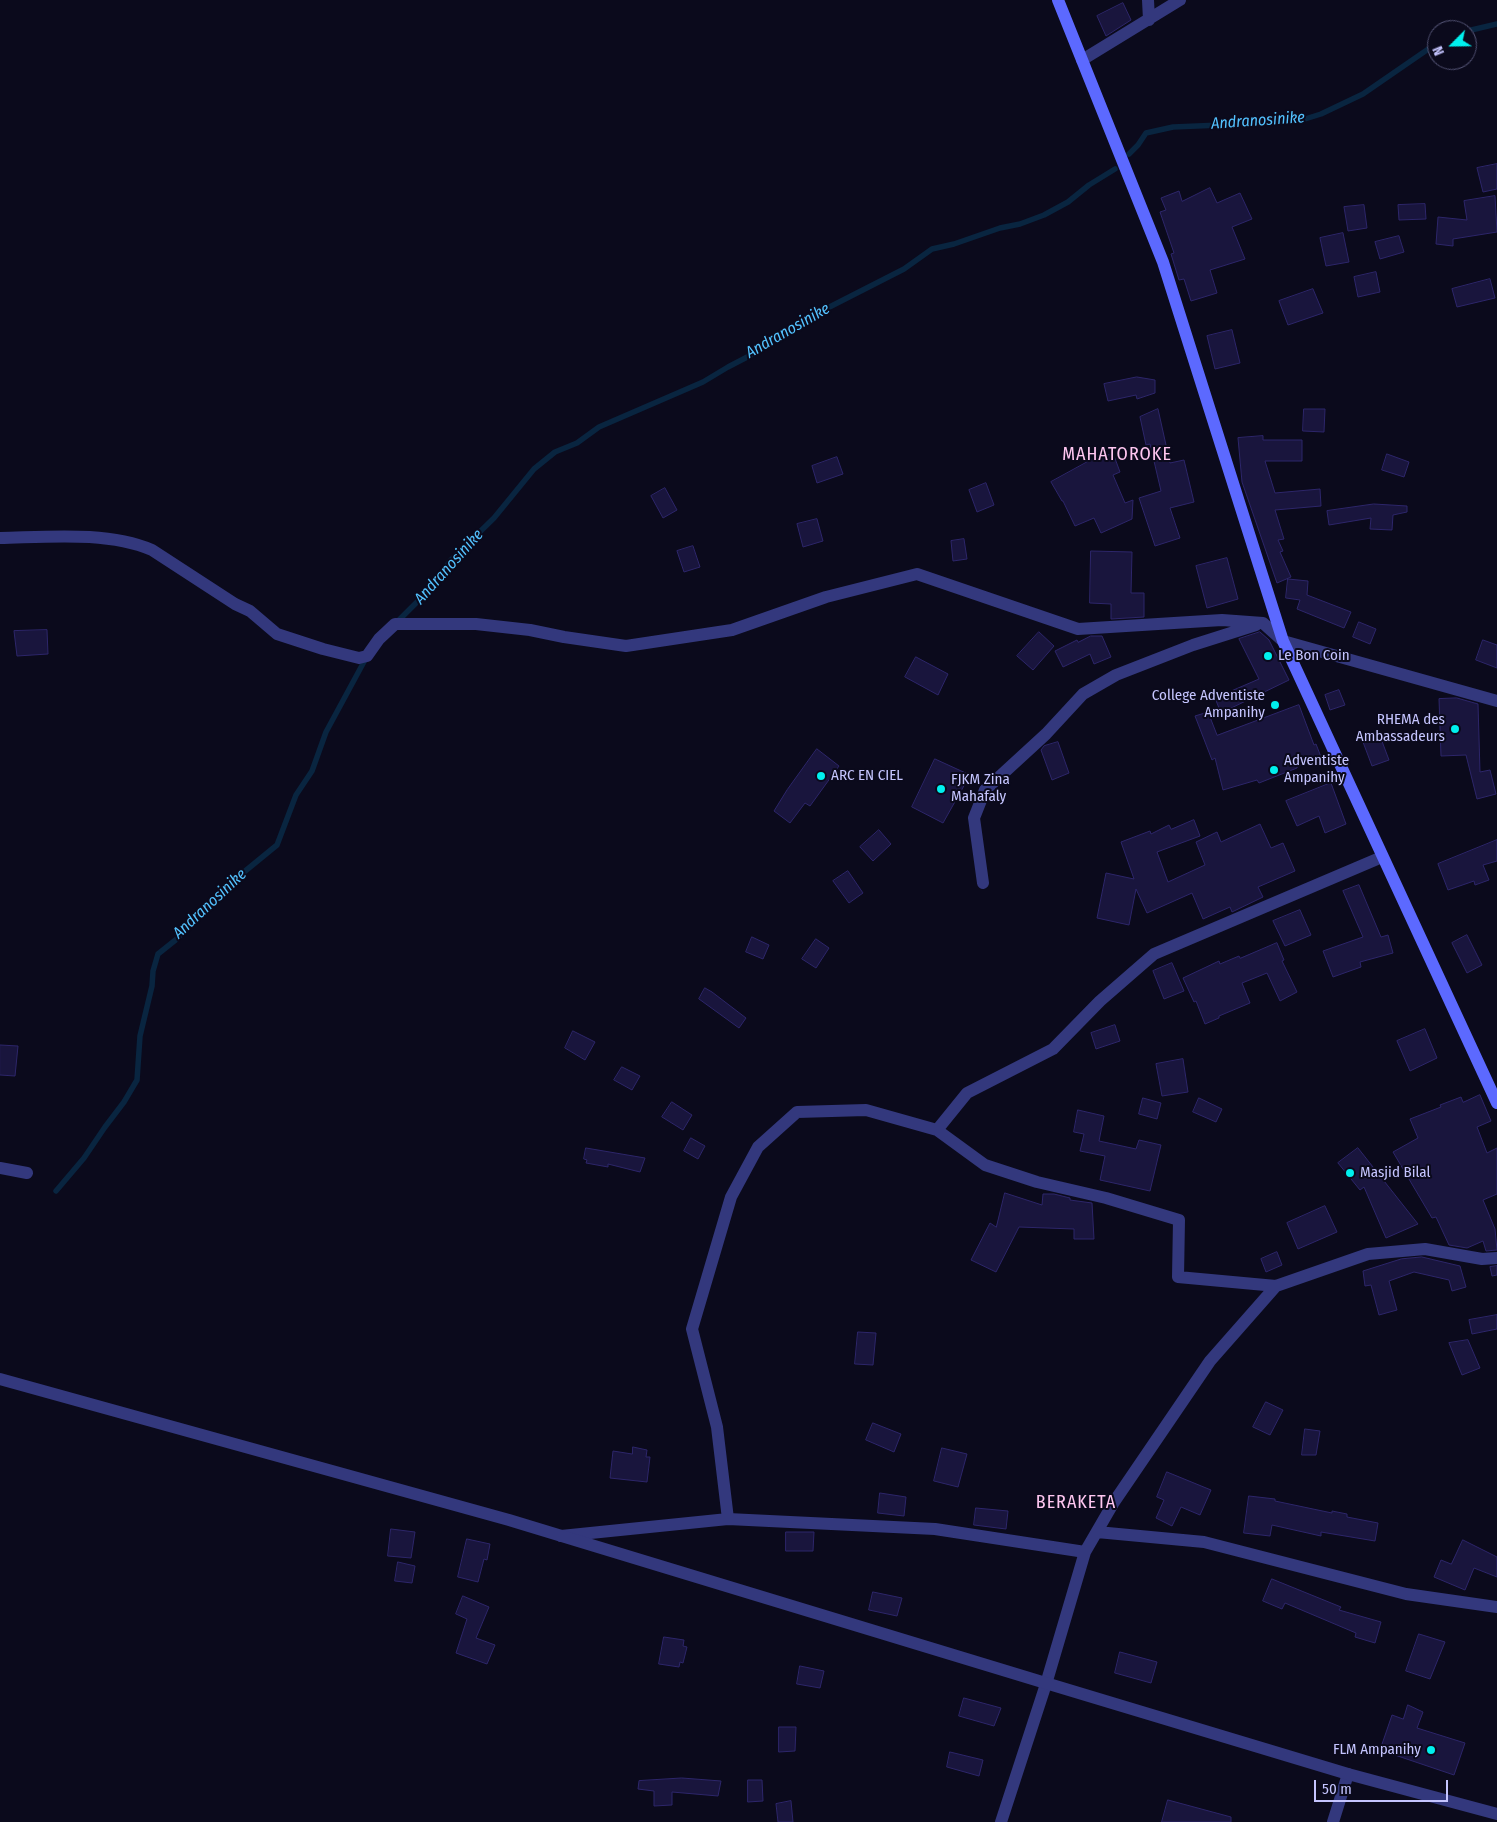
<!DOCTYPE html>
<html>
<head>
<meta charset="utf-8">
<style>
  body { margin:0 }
  #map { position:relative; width:1497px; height:1822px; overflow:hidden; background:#0b0a1c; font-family:"Fira Sans Condensed",sans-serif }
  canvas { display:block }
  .north { position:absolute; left:1427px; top:20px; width:50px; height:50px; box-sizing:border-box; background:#0b0a1c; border:1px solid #557; border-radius:50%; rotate:247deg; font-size:14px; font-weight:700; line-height:20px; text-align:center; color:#c5c5ff }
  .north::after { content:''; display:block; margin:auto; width:18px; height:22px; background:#00f0ee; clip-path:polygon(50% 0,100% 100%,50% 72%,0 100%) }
  .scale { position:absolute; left:1314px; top:1780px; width:134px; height:22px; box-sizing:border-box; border:2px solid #c5c5ff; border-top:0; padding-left:6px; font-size:15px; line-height:18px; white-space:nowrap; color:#c5c5ff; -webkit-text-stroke:4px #0b0a1c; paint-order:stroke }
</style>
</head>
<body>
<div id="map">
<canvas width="1497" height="1822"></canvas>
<div class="north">N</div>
<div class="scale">50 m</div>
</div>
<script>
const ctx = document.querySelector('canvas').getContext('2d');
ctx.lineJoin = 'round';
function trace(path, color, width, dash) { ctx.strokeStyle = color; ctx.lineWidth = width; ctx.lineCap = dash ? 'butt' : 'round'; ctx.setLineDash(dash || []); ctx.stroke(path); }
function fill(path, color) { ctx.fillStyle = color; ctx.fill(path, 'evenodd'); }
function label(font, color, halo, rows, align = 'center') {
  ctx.font = font + ' "Fira Sans Condensed",sans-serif'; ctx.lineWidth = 4; ctx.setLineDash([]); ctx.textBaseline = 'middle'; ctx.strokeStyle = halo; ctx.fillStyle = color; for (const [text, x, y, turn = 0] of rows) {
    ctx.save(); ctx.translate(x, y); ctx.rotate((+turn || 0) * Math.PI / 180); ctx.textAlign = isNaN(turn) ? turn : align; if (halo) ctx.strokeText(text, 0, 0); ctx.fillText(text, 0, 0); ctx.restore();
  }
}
const stream = new Path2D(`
  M1467,31l30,-7
  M1129,154l9,-9 8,-12 27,-6 48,-2 27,-5 57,-1 16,-5 42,-20 74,-51
  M396,623l37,-37 17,-25 44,-43 40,-49 21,-17 22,-9 22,-16 104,-45 25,-15 25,-13 51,-34 100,-51 28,-20 22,-5 46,-16 20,-4 24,-9 24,-13 21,-17 26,-16
  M56,1191l28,-33 21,-31 19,-25 13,-22 3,-44 12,-50 1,-15 5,-17 20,-16 38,-41 28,-25 33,-27 19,-50 16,-24 14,-39 40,-74`);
const building = new Path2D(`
  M1123,3l8,17 -25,16 -9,-20z
  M1497,164v25l-14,3 -6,-24z
  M1210,188l7,15 23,-10 12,26 -20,8 13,32 -35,11 7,23 -26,8 -7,-22 -5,1 -8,-26 3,-1 -14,-41 6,-2 -5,-12 18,-7 3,10z
  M1495,196l2,36 -44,7v7l-17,-2 2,-27 29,3 -3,-19z
  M1425,204l1,15 -27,1 -1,-15z
  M1364,205l3,23 -19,3 -4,-24z
  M1343,233l6,29 -23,4 -6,-28z
  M1399,236l5,16 -24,7 -5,-17z
  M1376,272l4,20 -22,5 -4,-20z
  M1490,279l5,19 -38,9 -5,-18z
  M1313,289l10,24 -35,12 -9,-24z
  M1232,330l8,33 -25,6 -8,-33z
  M1137,377l18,3v13l-18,6 -1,-4 -28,6 -4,-17z
  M1158,409l12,54 14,-3 10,42 -24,6 10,30 -25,8 -16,-48 22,-7 -11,-47 -4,1 -6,-28z
  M1304,409h21l-1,23 -21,-1z
  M1263,436v4h39v21h-37l10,32 45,-4 1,17 -46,4 9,29 -6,1 5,11 -3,1 11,25 -14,6 -35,-101 -4,-44z
  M1104,453l1,3 8,-3 7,19 -7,3 12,28 8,-3 -1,19 -31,14 -7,-15 -19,8 -12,-25h-1l-11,-19z
  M1387,454l22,8 -5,15 -22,-7z
  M837,457l6,17 -26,9 -5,-17z
  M986,483l8,22 -17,7 -8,-22z
  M665,488l12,22 -14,8 -12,-22z
  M1374,504l33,2v6l-14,3 -1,15 -22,-1 1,-11 -42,7 -2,-14z
  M817,519l6,22 -20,6 -6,-23z
  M964,539l3,20 -14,2 -2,-20z
  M693,546l7,21 -16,5 -7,-21z
  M1091,551l41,1 -1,41h13v24l-33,2v-15l-21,-1z
  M1227,558l11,41 -31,9 -11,-42z
  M1288,579l20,2 -1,14 44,17 -7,16 -47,-19 3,-9 -14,-2z
  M1359,622l17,7 -6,15 -17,-7z
  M47,630l1,24 -31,2 -3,-25z
  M1039,632l15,14 -21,24 -16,-14z
  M1260,632l9,8 20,40 -68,33 -6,-15 44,-19 -20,-40z
  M1091,636h11l9,21 -17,7 -4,-10 -27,13 -8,-16 22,-11 1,2z
  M1483,640l14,5v23l-21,-8z
  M916,657l32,17 -10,21 -33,-18z
  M1339,690l6,15 -15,5 -5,-15z
  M1457,698l21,6 2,68 10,-2 6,24 -19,5 -11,-44 -25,1 -2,-57z
  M1299,705l15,40 2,-1 5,13 -24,10v1l-38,15 -2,-3 -34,10 -8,-32 -3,2 -17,-44 13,-4 9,23z
  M1380,736l9,24 -17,6 -9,-24z
  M1058,742l11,31 -17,7 -11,-30 3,-4z
  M817,749l22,17 -29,40 -5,-3 -15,20 -16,-12 13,-21z
  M935,759l35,16 -27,48 -31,-16z
  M1331,783l15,41 -21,9 -6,-17 -22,10 -11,-25z
  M1194,820l6,16 -43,16 11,30 37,-17 -9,-23 21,-10 4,10 39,-18 11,24 12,-5 12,28 -37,16 5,10 -31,15 -2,-5 -27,12 -11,-26 -45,20 -11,-24 -7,36 -32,-7 9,-45 28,6 -13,-37 29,-11 1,3 18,-9 2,4z
  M879,830l12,14 -18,17 -13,-14z
  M1497,840v21l-14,4 6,15 -14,5 -1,-4 -26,9 -10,-26z
  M848,871l15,22 -14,10 -16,-22z
  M1359,885l22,52 7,-2 5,18 -33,9 1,5 -28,10 -10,-26 40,-14 -20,-46z
  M1300,910l11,25 -26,11 -12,-25z
  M1467,935l15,30 -15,8 -15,-30z
  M752,937l17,8 -6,14 -17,-7z
  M816,939l13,9 -13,20 -14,-9z
  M1277,943l7,17 -2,1 15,31 -17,9 -13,-28 -25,10 8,20 -31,13v2l-14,6 -9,-23 -2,1 -11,-24 36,-17 1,3 19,-8 1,2z
  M1172,963l12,28 -20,8 -11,-28z
  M705,988l7,4 34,26 -7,10 -40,-29z
  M1115,1025l5,16 -24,8 -5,-16z
  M1425,1029l12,29 -27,13 -13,-30z
  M573,1031l22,11 -10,18 -20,-12z
  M0,1045l18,1 -3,30 -15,-1z
  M1183,1059l5,33 -26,4 -6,-32z
  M622,1067l18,9 -8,14 -18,-10z
  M1480,1095l11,26 -14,6 10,26 10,-5v46l-14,6 12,29 2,21 -11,1 -3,-10 -16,7 -18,-3 -13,-28 -4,1 -39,-66 25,-14 -8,-19 31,-12 -1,-2 21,-8 2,5z
  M1143,1098l18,5 -4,16 -18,-5z
  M1199,1098l23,11 -6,13 -23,-10z
  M672,1102l20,13 -9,15 -21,-13z
  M1078,1110l26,6 -5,25 37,8 3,-9 22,5 -11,46 -50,-11 5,-24 -25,-5 4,-17 -10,-2z
  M691,1138l14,8 -7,13 -14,-8z
  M586,1148l59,10 -5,14 -32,-8v3l-22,-4 1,-3 -3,-1z
  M1358,1148l60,76 -32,14 -22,-51 -4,3 -22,-27z
  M1005,1193l37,12 1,-11h11l16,4v2l22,3 2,36h-20v-10l-55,-2 -23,45 -25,-12 19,-37 6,4z
  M1325,1206l12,26 -39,17 -11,-26z
  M1277,1252l5,13 -16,7 -5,-13z
  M1422,1257l38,9 6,21 -14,4 -3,-11 -35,-8 -25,9 8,29 -18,5 -8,-30 -6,1 -2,-15 38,-12z
  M1497,1266v9l-5,1 -2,-9z
  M1497,1315v14l-25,5 -3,-14z
  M858,1332l18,1 -3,32 -18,-1z
  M1468,1340l12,28 -18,7 -13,-32z
  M1266,1402l17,8 -13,25 -17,-8z
  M873,1423l28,11 -7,18 -28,-12z
  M1305,1429l15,2 -4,24h-14z
  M633,1447l14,3 -1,7h4l-3,25 -37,-4 3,-27 19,3z
  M942,1448l25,6 -9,33 -24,-6z
  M1167,1472l44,18 -11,25 -19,-8 -9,19 -16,-8 8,-18 -7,-3z
  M880,1493l26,4 -2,19 -26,-3z
  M1249,1496l26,3v2l57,12v-2l15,3v3l31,6 -3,18 -54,-9v4l-49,-11 -2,11 -26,-3z
  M976,1508l32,3 -2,18 -32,-4z
  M391,1529l24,3 -4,26 -23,-2z
  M786,1532h28l-1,19h-27z
  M467,1539l23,5 -3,16 -3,-1 -6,23 -20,-5z
  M1463,1540l34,17v20l-23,-9 -9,22 -31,-13 7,-17 10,4z
  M398,1562l17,4 -3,17 -17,-2z
  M1272,1579l69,28 -2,3 42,12 -6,21 -20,-6 1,-4 -71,-30 -3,6 -19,-8z
  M873,1592l29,6 -5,18 -28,-6z
  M463,1596l26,11 -13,31 19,7 -8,19 -31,-11 11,-34 -11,-5z
  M1419,1634l26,8 -15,37 -24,-8z
  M664,1637l20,3 -1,6 4,1 -4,16 -3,-1 -1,5 -20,-3z
  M1120,1652l37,10 -6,21 -36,-10z
  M800,1666l24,5 -4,17 -23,-4z
  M964,1698l37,10 -7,18 -35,-10z
  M1408,1705l15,7 -6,16 48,15 -11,32 -74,-25 12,-35 11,4z
  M779,1727h17l-1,24 -16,1z
  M950,1752l33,8 -4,16 -32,-9z
  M682,1778l39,3 -3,15 -46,-4v13l-18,1v-15l-16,-2 1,-8z
  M748,1780h14l1,21 -15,1z
  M1168,1800l63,17v5h-69z
  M791,1801l2,21h-15l-2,-18z`);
const minor = new Path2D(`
  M1148,0l1,20
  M1082,60l98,-60
  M0,538c48,-1 107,-7 152,12l83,54 15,7 27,23 46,15 36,9 8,-2 12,-17 16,-15h81l54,6 34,7 62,9 106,-16 94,-33 91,-23 161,55 144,-9 41,3 20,18 214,60
  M983,883l-9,-65 11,-28 61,-56 37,-40 33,-19 77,-30 63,-20
  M937,1130l30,-37 86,-44 47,-48 54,-47 228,-97
  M0,1168l27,5
  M728,1519l-11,-92 -25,-98 39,-132 27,-50 39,-35 69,-2 71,20 48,35 52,17 69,16 73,22 -1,57 98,9
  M1097,1532l107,10 202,52 91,13
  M561,1536l167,-17 207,10 150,23
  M1001,1822l45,-138 39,-132 29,-50 96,-141 66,-75 92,-32 57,-5 57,10 15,-1
  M1333,1822l15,-48`);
const tertiary = new Path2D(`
  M0,1379l509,141 530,161 309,93 149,40`);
const secondary = new Path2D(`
  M1058,0l105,262 120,379 214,462`);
const markers = [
  [1268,656,5,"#00f0ee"],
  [1275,705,5,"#00f0ee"],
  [1455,729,5,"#00f0ee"],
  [1274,770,5,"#00f0ee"],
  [821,776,5,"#00f0ee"],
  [941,789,5,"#00f0ee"],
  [1350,1173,5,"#00f0ee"],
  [1431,1750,5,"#00f0ee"]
];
const poiNames = [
  ["Le Bon Coin",1278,656],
  ["College Adventiste",1265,696,"right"],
  ["Ampanihy",1265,713,"right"],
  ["RHEMA des",1445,720,"right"],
  ["Ambassadeurs",1445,737,"right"],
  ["Adventiste",1284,761],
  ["Ampanihy",1284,778],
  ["ARC EN CIEL",831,776],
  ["FJKM Zina",951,780],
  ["Mahafaly",951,797],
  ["Masjid Bilal",1360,1173],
  ["FLM Ampanihy",1421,1750,"right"]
];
const waterNames = [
  ["Andranosinike",1258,121,-4],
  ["Andranosinike",788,331,-30],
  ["Andranosinike",449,567,-48],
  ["Andranosinike",210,904,-43]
];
const quarterNames = [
  ["MAHATOROKE",1117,455],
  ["BERAKETA",1076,1503]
];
trace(stream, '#092540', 5.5);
fill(building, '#19153d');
trace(building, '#2d266a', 1);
trace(minor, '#33387d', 12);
trace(tertiary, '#33387d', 12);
trace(secondary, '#5c69ff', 12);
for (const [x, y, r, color] of markers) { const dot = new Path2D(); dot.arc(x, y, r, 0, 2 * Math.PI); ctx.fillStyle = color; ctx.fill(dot); trace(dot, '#0b0a1c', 2); }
label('15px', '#c5c5ff', '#0b0a1c', poiNames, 'left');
label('italic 16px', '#53c2ff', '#0b0a1c', waterNames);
ctx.letterSpacing = '1px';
label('18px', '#ffc7f1', '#0b0a1c', quarterNames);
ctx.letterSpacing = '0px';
</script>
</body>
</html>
